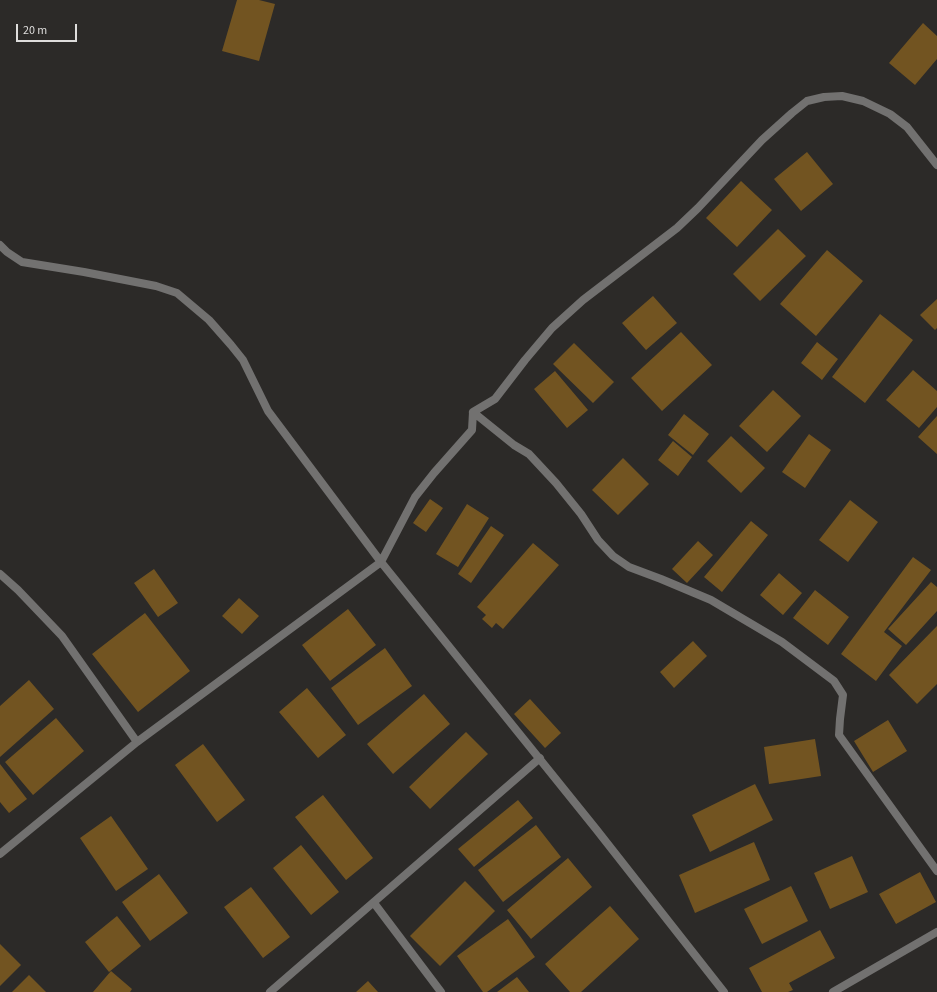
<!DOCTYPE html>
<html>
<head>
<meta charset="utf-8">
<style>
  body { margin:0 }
  #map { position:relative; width:937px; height:992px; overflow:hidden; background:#2c2a28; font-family:"Source Sans 3",sans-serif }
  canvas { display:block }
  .scale { position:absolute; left:16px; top:24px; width:61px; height:18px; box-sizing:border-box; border:2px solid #dedddc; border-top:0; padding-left:5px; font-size:12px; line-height:14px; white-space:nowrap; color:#dedddc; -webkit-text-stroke:3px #2c2a28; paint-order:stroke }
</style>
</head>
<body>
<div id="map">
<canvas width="937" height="992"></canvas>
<div class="scale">20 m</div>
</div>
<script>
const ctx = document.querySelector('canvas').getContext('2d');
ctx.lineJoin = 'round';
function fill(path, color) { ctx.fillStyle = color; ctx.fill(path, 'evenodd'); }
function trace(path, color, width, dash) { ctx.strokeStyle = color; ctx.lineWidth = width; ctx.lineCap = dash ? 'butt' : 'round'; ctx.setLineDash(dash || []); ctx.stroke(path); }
const building = new Path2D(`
  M237,0h22l16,4 -16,57 -37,-10z
  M923,23l14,13v23l-22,26 -26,-22z
  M807,152l26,32 -32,27 -27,-32z
  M741,181l31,29 -35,37 -31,-29z
  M778,229l28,27 -46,45 -27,-27z
  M827,250l36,31 -47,55 -36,-32z
  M653,296l24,27 -31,27 -24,-27z
  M937,299v29l-2,2 -15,-15z
  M880,314l33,26 -48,63 -33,-26z
  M681,332l31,33 -50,46 -31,-33z
  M817,342l21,17 -16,21 -21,-17z
  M574,343l40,39 -21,21 -40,-39z
  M913,370l24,21v16l-18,21 -33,-28z
  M555,371l33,39 -21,18 -33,-39z
  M773,390l28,26 -34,36 -28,-26z
  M684,414l25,20 -16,21 -25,-20z
  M937,416v38l-19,-17z
  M809,434l22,16 -26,38 -23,-16z
  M731,436l34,32 -24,25 -34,-32z
  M673,441l19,16 -14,19 -20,-16z
  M623,458l26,26 -31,31 -26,-25z
  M430,499l13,9 -17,24 -13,-9z
  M850,500l28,22 -30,40 -29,-22z
  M467,504l22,14 -31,49 -22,-13z
  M751,521l17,14 -46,57 -18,-15z
  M491,526l13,9 -33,48 -13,-9z
  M698,541l15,14 -26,28 -15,-14z
  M533,543l26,22 -56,64 -7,-6 -4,5 -10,-9 4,-4 -9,-8z
  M913,557l18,13 -47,62 18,14 -26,35 -35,-27z
  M154,569l24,34 -20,14 -24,-34z
  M779,573l23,20 -19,22 -23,-20z
  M931,582l6,5v24l-31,34 -18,-16z
  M815,590l34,27 -21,28 -35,-27z
  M239,598l20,18 -17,18 -20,-18z
  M348,609l28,36 -46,36 -28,-36z
  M145,613l45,58 -52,41 -46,-58z
  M937,626v58l-20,20 -28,-29z
  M693,641l14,15 -33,32 -14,-16z
  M385,648l27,38 -54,39 -27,-37z
  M29,680l25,29 -54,48v-51z
  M307,688l39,47 -28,23 -39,-46z
  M424,694l26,30 -57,50 -26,-30z
  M530,699l31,34 -16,15 -31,-34z
  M56,718l28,33 -51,44 -28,-33z
  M888,720l19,31 -34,21 -19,-31z
  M466,732l22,22 -58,55 -21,-22z
  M815,739l6,37 -52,8 -5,-37z
  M203,744l42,56 -28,22 -42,-57z
  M0,764l27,35 -18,14 -9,-11z
  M755,784l18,36 -63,32 -18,-37z
  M323,795l50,63 -27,22 -51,-63z
  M518,800l15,18 -59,49 -16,-18z
  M111,816l37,53 -32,22 -36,-53z
  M536,825l25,32 -58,45 -25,-32z
  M754,842l16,38 -75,33 -16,-38z
  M301,845l38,47 -28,23 -38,-47z
  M852,856l16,36 -38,17 -16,-36z
  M568,858l24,29 -61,52 -24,-29z
  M920,872l16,30 -40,22 -17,-30z
  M159,874l29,39 -38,28 -28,-39z
  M465,881l30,30 -55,55 -30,-30z
  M791,886l17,35 -46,23 -18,-35z
  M251,887l39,50 -27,21 -39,-51z
  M610,906l29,33 -58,53h-11l-25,-28z
  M117,916l24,30 -32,26 -24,-30z
  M508,919l27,38 -48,35h-4l-26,-36z
  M820,930l15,28 -46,25 4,7 -5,2h-26l-13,-24z
  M0,944l21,21 -21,21z
  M111,971l21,18 -2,3h-37z
  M29,975l17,17h-34z
  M517,977l12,15h-32z
  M368,981l10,11h-22z`);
const minor = new Path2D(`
  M0,245l7,7 15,10 62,10 72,14 21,7 32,27 22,25 12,15 25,51 113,151 215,267 128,163
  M473,412l41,33 15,9 27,29 25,31 17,26 15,16 16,11 32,12 50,21 71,42 52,39 9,14 -3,24 -1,16 98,136
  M0,574l18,16 44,46 75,106
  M0,854l137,-112 244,-180 34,-65 19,-24 38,-43 1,-18 22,-13 30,-39 27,-32 31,-28 94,-72 21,-20 64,-68 30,-27 15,-12 17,-4 18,-1 21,5 27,13 17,13 30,38
  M374,903l67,89
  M270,992l270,-234
  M833,992l104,-60`);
fill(building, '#725421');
trace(minor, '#727170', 8);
</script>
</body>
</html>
